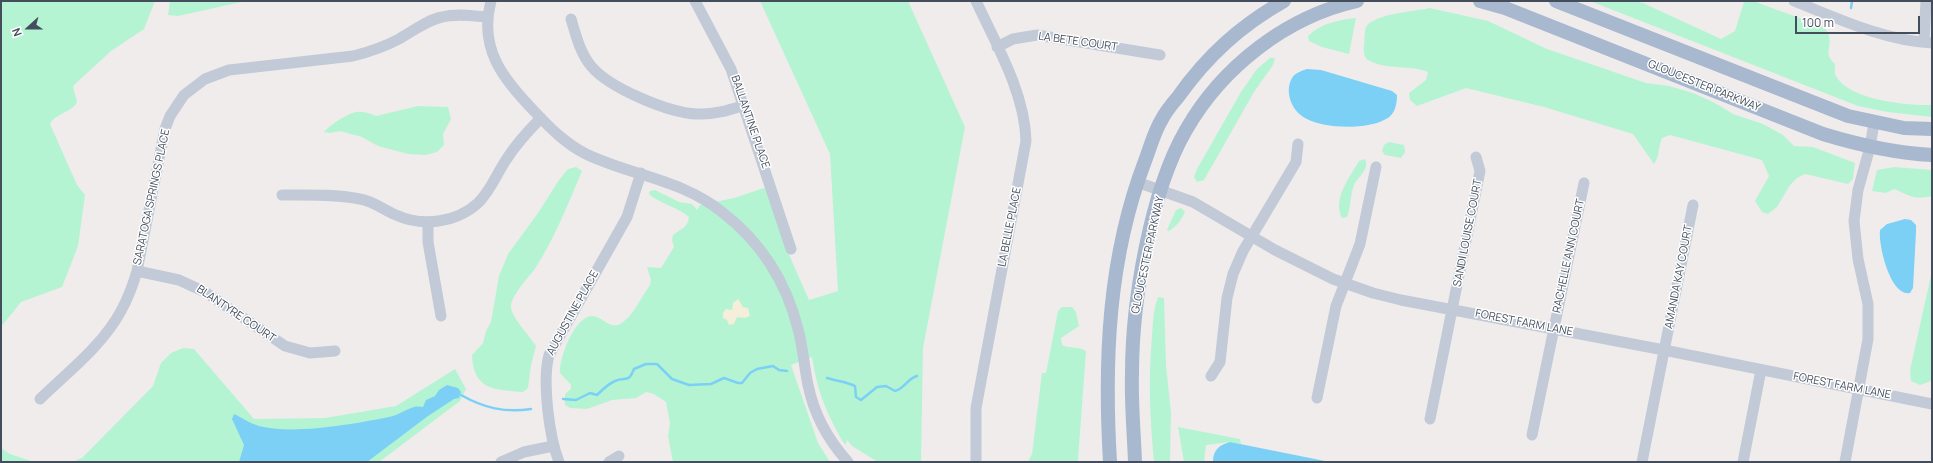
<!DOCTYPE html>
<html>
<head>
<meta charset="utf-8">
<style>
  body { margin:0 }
  #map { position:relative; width:1933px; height:463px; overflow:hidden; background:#f0ecec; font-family:Manrope,sans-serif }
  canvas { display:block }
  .frame { position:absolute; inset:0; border:2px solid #434d5c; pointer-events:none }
  .north { position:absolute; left:8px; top:8px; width:40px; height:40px; -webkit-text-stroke:3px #fff; paint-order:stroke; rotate:249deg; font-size:11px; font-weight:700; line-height:16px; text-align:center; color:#434d5c }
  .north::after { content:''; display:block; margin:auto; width:14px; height:18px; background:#434d5c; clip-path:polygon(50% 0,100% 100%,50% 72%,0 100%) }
  .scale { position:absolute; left:1795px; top:16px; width:125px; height:18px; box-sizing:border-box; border:2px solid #434d5c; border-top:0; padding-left:5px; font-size:12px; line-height:14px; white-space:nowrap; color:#434d5c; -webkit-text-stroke:3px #fff; paint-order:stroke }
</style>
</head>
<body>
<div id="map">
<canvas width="1933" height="463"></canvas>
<div class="frame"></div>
<div class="north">N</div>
<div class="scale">100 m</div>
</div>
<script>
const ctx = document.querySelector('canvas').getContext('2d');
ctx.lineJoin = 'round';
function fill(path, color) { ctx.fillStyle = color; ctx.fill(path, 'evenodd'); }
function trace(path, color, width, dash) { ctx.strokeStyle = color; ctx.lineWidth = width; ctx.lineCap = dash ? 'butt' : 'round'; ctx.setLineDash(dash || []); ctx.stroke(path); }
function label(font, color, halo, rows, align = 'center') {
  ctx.font = font + ' Manrope,sans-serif'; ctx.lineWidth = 3; ctx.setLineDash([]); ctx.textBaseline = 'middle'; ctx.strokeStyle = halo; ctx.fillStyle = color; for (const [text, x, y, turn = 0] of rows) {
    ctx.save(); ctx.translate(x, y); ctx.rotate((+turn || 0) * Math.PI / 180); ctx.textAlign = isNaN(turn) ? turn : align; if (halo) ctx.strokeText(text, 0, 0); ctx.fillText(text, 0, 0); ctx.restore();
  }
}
const green = new Path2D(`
  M1,1h154l-11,28 -33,22 -36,33 -2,3 4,15c-6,11 -21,11 -27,22l27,61 8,10 -7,51 -16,41 -41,15 -20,25z
  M170,1h76l-68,15 -10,-1z
  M760,1h148l57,126 -42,221 -2,114h-43l-26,-16 -5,-6 -1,5 -3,-3c-18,-32 -25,-49 -31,-85l-21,8 27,78 12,19h-157l-5,-26 2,-13 -4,-21 -12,-8 -8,-2 -10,6 -24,2 -25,9 -17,-1 -5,-3v-11l6,-5v-4l-11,-12c-1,-15 14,-55 31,-57 11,-1 18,14 29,8 12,-6 22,-28 30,-39l1,-5 -4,-13 14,1 13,-21 -2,-7 1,-5c7,-6 15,-7 16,-18 -13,-11 -29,-13 -40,-23l1,-3 5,-1 24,12 13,2 5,6 3,-5 34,-7 33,-11 20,63 22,50 29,-9 -8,-137z
  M1590,1h42l11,2 78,36 14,-8 9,-29 9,-1 71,26c2,3 4,6 5,9 3,12 -6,17 6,28 0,4 -1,9 1,12 13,24 72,30 96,29v12l-44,-5 -30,-6z
  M1430,8l58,13 59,28 99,34 23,3 24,7 22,10 18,11 30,10 20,11 11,11 19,1 42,16 -2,16 -5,5 -43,-10 -8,4 -7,7 -13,22 -9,7 -6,-2 -7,-11 14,-25 -7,-16 -92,-25 -8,3c-4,9 -2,18 -8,26l-21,-30 -89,-27 -78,-19 -49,18 -7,-6 -1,-7 17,-13 2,-8c-16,-7 -41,-2 -58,-11 -6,-2 -7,-10 -6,-16 1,-5 0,-13 2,-18 7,-13 50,-16 64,-19z
  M1356,18l-7,36 -27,-7 -13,-6 -1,-5c13,-13 31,-16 48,-18z
  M1270,58h5l-2,7 -19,27 -50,88 -7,2 -3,-5 3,-8 44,-77 16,-23z
  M418,106l30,1 3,12 -8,15 1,11 -7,7 -12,3 -17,-1 -30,-8 -16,-9 -22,-6 -10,2 -6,-1c6,-7 24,-19 33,-20 6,-1 14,2 19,4z
  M1389,142l15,3 1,7 -4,6 -16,-3 -3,-4 2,-6z
  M1365,159c5,11 -7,17 -11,26 -4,11 -3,22 -7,32l-5,1c-10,-19 8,-41 17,-57z
  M576,167l6,4c-14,33 -28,69 -48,99 -6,8 -25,28 -23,38 2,11 19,28 25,38l-5,19 -3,23 -5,4c-28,-2 -50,-2 -51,-37l11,-12 3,-12 5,-9 8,-46 9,-22 30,-41 21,-33 9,-11z
  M1894,167l38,3v26c-19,4 -21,0 -38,-7l-8,4 -14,-2 5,-21z
  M1181,208l4,4c-4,8 -8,14 -16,19l-2,-1 9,-20z
  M1932,271v107l-1,3 -11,4 -9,-4 -1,-11z
  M1158,297l6,1 2,67 5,48 -1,49h-16c-4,-45 -6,-81 -2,-126 1,-13 1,-26 6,-39z
  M1062,307h10l4,5 3,14 -18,12 1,7c9,4 16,1 24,6l-8,109 -1,2h-49l4,-8 10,-81h4l12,-62z
  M183,348l11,1 60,70 71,-1 71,-12 59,-37 11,20 -6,12 -81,61h-307l10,-4 71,-72 8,-23 10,-10z
  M1178,427l62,12 1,5 -11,-2 -24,3 -2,17h-20z
  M1,448l9,6 24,8h-33z`);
const sand = new Path2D(`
  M738,299l5,8 5,1 2,8 -5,2 -8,-1 -3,7 -5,1 -2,-5 -4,-2v-5l3,-4 6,1 1,-7z`);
const water = new Path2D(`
  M1307,69l14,1 71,21 5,4c0,9 -2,20 -11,24 -18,11 -63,10 -81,-1 -13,-7 -21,-26 -13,-40 3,-5 9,-7 15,-9z
  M1905,219l6,1 5,5v7l-3,56 -3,5c-20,4 -32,-49 -30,-63l7,-6z
  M447,385l11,3 3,4 -2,6 -5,1 -26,17 -61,46h-128l5,-17 -12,-26 2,-5c9,4 15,9 25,12 34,9 95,-2 130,-9 10,-2 17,-8 25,-10 3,-1 6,0 9,0l3,-7 9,-4 4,-6z
  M1230,442l100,20h-117c0,-12 6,-17 17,-20z`);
const stream = new Path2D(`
  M1851,8l1,-7
  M827,378c10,3 20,4 28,8l1,11 5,3 16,-13 9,-1 9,5c9,-2 12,-12 22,-15
  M461,395c23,13 44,18 70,14
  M563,399l13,1 14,-7 7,2c5,-5 11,-11 18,-14 11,-5 13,3 19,-12l12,-5h11l15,15 17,6 22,-1 13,-6 14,5h4l8,-10 7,-4 16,-3 6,4 8,1`);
const minor = new Path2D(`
  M491,1c-13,48 13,79 44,111 15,16 31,32 51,42 46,22 95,25 136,58 39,30 64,69 76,117 5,18 6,37 10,56 6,29 20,55 40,77
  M695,1l36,68 60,180
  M1794,1c45,18 89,39 138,42
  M571,19c5,16 9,34 20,47 18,22 78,47 106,48 17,1 32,-4 48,-9
  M1924,42l2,-41
  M997,47l16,-8 24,-4 123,20
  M1137,182l56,20 82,48 58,29 40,14 28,7 263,50 268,54
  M282,195c25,0 53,-1 78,4 13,2 24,11 36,16 26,12 60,8 82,-12 13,-13 18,-28 28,-43 10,-16 22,-29 35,-42
  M428,222v20l13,74
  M137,271l42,9 26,12 80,54 25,7 25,-2
  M1211,376l9,-14 7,-64 6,-24 10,-23 53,-89 2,-18
  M1317,398l19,-92 24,-62 16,-77
  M40,399c28,-27 62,-53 81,-88 7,-13 12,-26 16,-40l28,-142 5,-13 14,-21 21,-16 24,-9 124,-14c16,-4 31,-9 46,-17 14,-8 28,-19 43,-22 15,-4 31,-1 46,0
  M1430,419l50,-248 -4,-14
  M1532,435l52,-252
  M501,462l23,-10 29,-6
  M559,462c-10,-26 -17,-81 -10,-107l78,-138 14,-44
  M609,462l10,-6
  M976,462v-54l50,-267c-1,-48 -30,-97 -50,-140
  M1642,462l51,-257
  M1743,462l18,-92
  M1845,462l23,-123v-35l-10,-45 -4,-38 4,-31 12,-43 4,-24`);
const major = new Path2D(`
  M1480,1l25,7 318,126c36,11 71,19 109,21
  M1556,1l292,115 56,12 28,1
  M1110,462c-6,-102 -2,-204 35,-301 5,-13 9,-29 17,-42 4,-8 10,-15 16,-22 29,-41 62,-71 106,-96
  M1135,462c-1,-29 -4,-59 -3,-88 0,-71 18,-182 54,-244 36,-63 100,-113 171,-129`);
const streetNames = [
  ["LA BETE COURT",1078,42,8],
  ["GLOUCESTER PARKWAY",1704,86,22],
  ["BALLANTINE PLACE",750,122,71],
  ["SARATOGA SPRINGS PLACE",152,197,-78],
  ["LA BELLE PLACE",1010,227,-79],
  ["SANDI LOUISE COURT",1468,233,-79],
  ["GLOUCESTER PARKWAY",1148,255,-78],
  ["RACHELLE ANN COURT",1569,256,-78],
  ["AMANDA KAY COURT",1679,277,-79],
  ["AUGUSTINE PLACE",573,313,-61],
  ["BLANTYRE COURT",236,314,34],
  ["FOREST FARM LANE",1524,323,11],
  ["FOREST FARM LANE",1842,386,11]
];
fill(green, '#b4f4d3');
fill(sand, '#f4eeda');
fill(water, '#7cd0f6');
trace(stream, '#7cd0f6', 2.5);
trace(minor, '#c1cad6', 11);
trace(major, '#a8b8cf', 14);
label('11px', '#434d5c', '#fff', streetNames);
</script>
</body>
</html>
